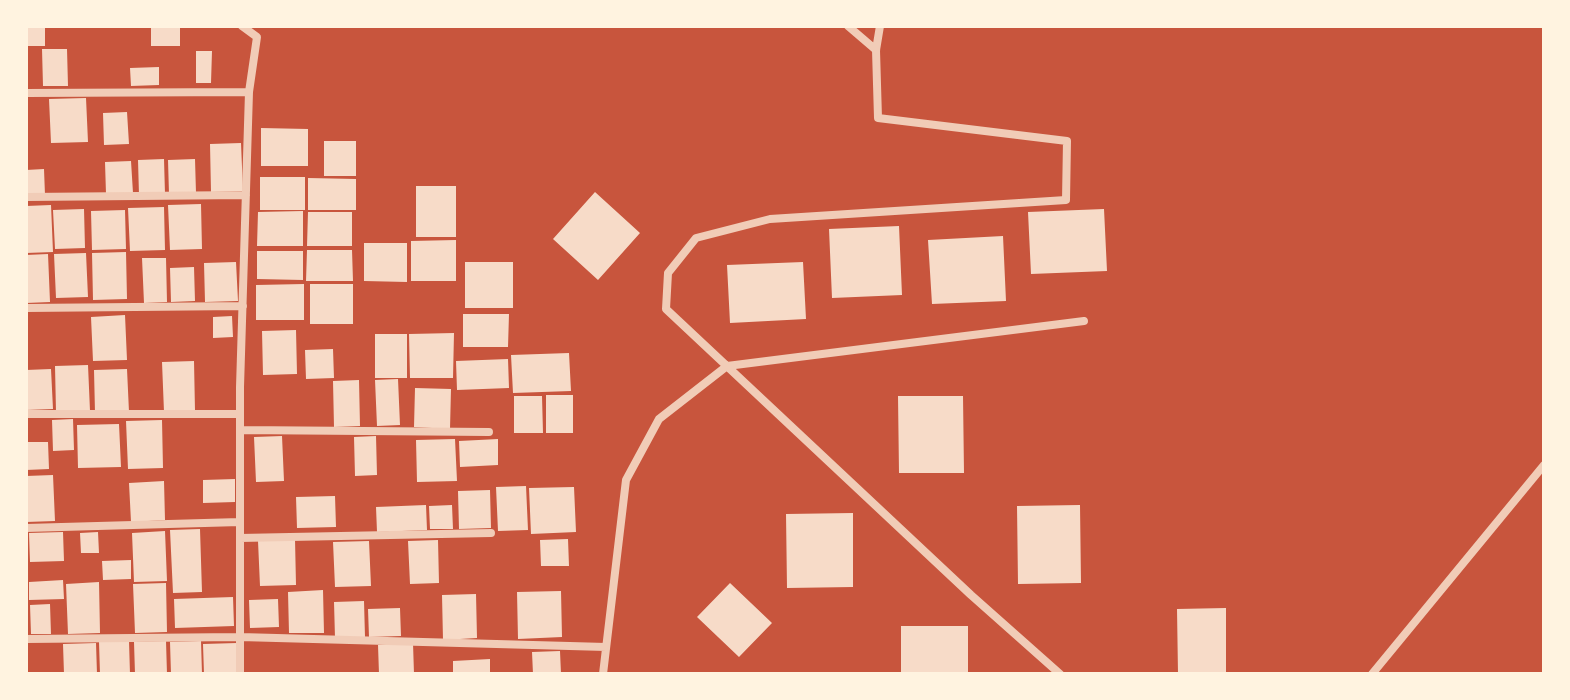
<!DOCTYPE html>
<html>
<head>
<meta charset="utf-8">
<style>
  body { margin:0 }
  #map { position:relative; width:1570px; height:700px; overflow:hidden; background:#c8553d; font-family:"Work Sans",sans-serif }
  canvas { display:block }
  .frame { position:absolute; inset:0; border:28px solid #fff3e0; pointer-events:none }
</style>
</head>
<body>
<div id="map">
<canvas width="1570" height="700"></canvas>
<div class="frame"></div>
</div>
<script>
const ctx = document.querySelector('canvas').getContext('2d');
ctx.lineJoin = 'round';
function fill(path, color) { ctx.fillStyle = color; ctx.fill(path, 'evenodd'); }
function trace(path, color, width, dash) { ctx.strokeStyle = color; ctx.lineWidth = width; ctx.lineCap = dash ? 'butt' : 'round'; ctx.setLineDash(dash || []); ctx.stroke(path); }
const building = new Path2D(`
  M26,26h19v20h-19z
  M151,26h29v20h-29z
  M42,49h25l1,37h-25z
  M196,51h16l-1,32h-15z
  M159,67v18l-28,1 -1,-18z
  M86,98l2,44 -37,1 -2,-44z
  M127,112l2,32 -25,1 -1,-32z
  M261,128l47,1v37h-47z
  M324,141h32v35h-32z
  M241,143l2,48 -32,1 -1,-48z
  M164,159l1,35 -26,1 -1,-35z
  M195,159l1,34 -27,1 -1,-34z
  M131,161l2,32 -27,1 -1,-32z
  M44,169l1,26 -19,1v-26z
  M260,177h45v33h-45z
  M308,178l48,1v31h-48z
  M416,186h40v51h-40z
  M595,192l45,41 -42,47 -45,-41z
  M201,204l1,45 -32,1 -2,-45z
  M51,205l2,47 -27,1v-47z
  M164,207l1,43 -35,1 -2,-43z
  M84,209l1,39 -30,1 -2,-39z
  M1104,209l3,62 -76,3 -3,-62z
  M125,210l1,39 -34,1 -1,-39z
  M303,211v35h-46l1,-34z
  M308,212h44v34h-45z
  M899,226l3,69 -70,3 -3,-69z
  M1003,236l3,65 -74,3 -4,-64z
  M456,240v41h-45v-40z
  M364,243h43v39l-43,-1z
  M307,250h45l1,31h-47z
  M257,251h46v29l-46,-1z
  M126,252l1,47 -34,1 -1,-47z
  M86,253l2,44 -32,1 -2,-44z
  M48,254l2,48 -24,1v-48z
  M142,258h24l1,44 -23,1z
  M236,262l2,39 -33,1 -1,-39z
  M465,262h48v46h-48z
  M803,262l3,57 -76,4 -3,-58z
  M194,267l1,34 -24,1 -1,-34z
  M304,284v36h-48v-35z
  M310,284h43v40h-43z
  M463,314h46l-1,33h-45z
  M125,315l2,45 -34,1 -2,-44z
  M232,316l1,21 -20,1v-21z
  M296,330l1,44 -34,1 -1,-44z
  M454,333l-1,45h-43l-1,-44z
  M375,334h32v44h-32z
  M333,349l1,29 -28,1 -1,-29z
  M569,353l2,38 -58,2 -2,-38z
  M508,359l1,29 -52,2 -1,-29z
  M194,361l1,50 -31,1 -2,-50z
  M88,365l2,46 -34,1 -1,-46z
  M51,369l2,40 -27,1v-40z
  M127,369l2,43 -34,1 -1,-43z
  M398,379l2,46 -23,1 -2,-46z
  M359,380l1,46 -26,1 -1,-46z
  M415,388l36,1 -1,40 -36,-2z
  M546,395h27v38h-27z
  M514,396h28l1,37h-29z
  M898,396h65l1,77h-65z
  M73,419l1,31 -21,1 -1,-31z
  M162,420l1,48 -35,1 -2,-48z
  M119,424l2,43 -43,1 -1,-43z
  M282,436l2,45 -28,1 -2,-45z
  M376,436l1,39 -22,1 -1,-39z
  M455,439l2,42 -40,1 -1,-42z
  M498,439v26l-38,2 -1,-26z
  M26,442h22l1,27 -23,1z
  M53,475l2,46 -29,1v-46z
  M235,479v23l-32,1v-23z
  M164,481l1,39 -34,2 -2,-39z
  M526,486l2,44 -30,1 -2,-44z
  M574,487l2,45 -45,2 -2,-46z
  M490,490l1,38 -32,1 -1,-38z
  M335,496l1,31 -39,1 -1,-31z
  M426,505l1,25 -50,2 -1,-25z
  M452,505l1,24h-23l-1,-23z
  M1080,505l1,78 -63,1 -1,-78z
  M853,513v74l-66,1 -1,-74z
  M200,529l2,63 -29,1 -3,-63z
  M165,531l2,50 -33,1 -2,-49z
  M63,532l1,29 -34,1 -1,-29z
  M98,532l1,21h-18l-1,-20z
  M295,539l1,46 -36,1 -2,-45z
  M568,539l1,27h-28l-1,-26z
  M438,540l1,43 -29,1 -2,-43z
  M369,541l2,45 -36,1 -2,-45z
  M131,560v19l-28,1 -1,-19z
  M63,580l1,19 -35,1v-18z
  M99,582l1,51 -32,1 -2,-50z
  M166,583l1,49 -32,1 -2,-49z
  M730,583l42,40 -33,34 -42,-40z
  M323,590l1,43h-35l-1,-41z
  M561,591l1,46 -44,2 -1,-47z
  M476,594l1,44 -34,2 -1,-45z
  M233,597l1,29 -59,2 -1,-29z
  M278,599l1,28 -29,1 -1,-28z
  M364,601l1,36 -30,1 -1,-36z
  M50,604l1,30h-20l-1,-29z
  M400,608l1,28 -32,1 -1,-28z
  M1226,608v66h-48l-1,-65z
  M901,626h67v48h-67z
  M129,641l1,33h-30l-1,-32z
  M166,641l1,33h-32l-1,-32z
  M201,641l1,33h-31l-1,-32z
  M96,643l1,31h-33l-1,-30z
  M237,643l1,31h-34l-1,-30z
  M413,643l1,31h-35l-1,-29z
  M560,651l1,23h-28l-1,-22z
  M490,659v15h-37v-13z`);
const minor = new Path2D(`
  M242,26l15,11 -8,55
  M848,26l28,24
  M880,26l-4,24 2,68 189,23 -1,59 -296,19 -74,19 -28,35 -2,36 305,286 89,79
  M26,93l223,-1 -9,295v287
  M26,197l220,-2
  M26,308l217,-2
  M26,414h214
  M240,430l249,2
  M26,528l214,-6
  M240,538l251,-5
  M26,639l214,-2 366,10
  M603,674l23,-194 33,-61 68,-53 357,-45
  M1372,674l172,-209`);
fill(building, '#f7dbc8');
trace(minor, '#f1ccb7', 8);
</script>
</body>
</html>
